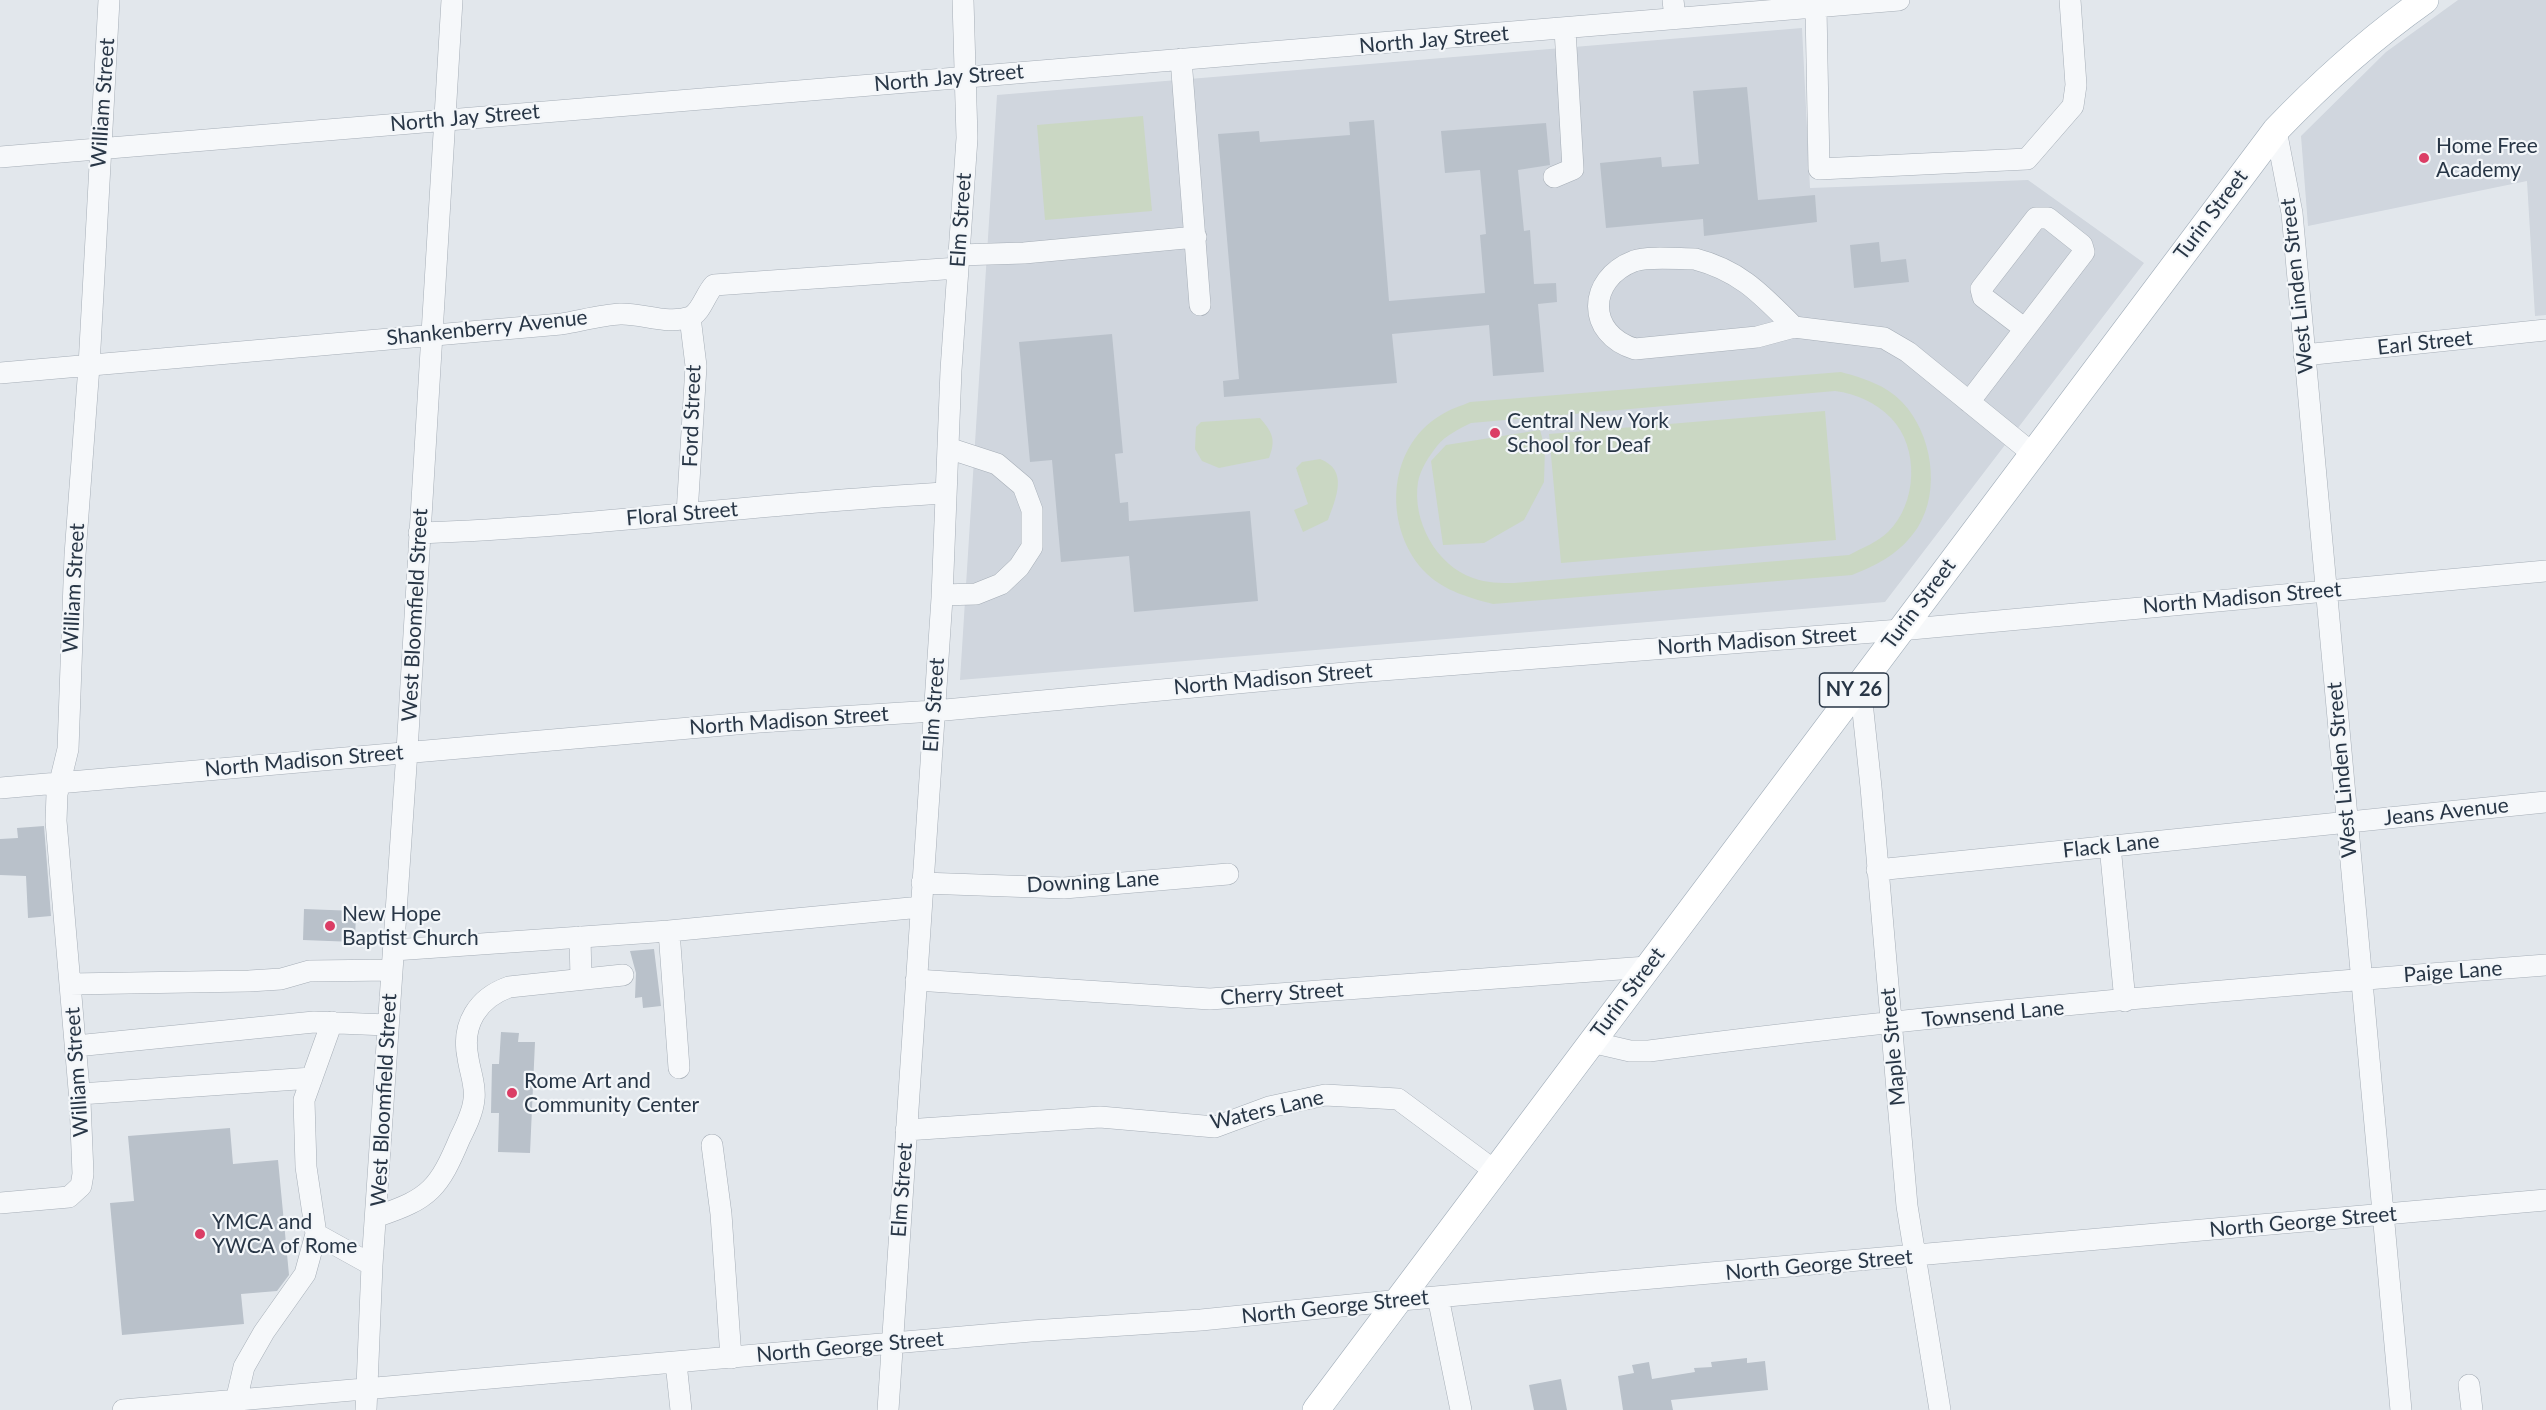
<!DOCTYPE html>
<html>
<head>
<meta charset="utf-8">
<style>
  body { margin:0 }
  canvas { display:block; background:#e2e7ec }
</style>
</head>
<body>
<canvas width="2546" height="1410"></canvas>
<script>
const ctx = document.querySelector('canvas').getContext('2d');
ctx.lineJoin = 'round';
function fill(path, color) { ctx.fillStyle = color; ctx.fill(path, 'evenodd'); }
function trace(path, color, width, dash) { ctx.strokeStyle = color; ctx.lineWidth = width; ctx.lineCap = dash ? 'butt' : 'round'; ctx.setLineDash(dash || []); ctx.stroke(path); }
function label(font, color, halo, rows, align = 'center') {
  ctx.font = font + ' Lato,sans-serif'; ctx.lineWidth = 4.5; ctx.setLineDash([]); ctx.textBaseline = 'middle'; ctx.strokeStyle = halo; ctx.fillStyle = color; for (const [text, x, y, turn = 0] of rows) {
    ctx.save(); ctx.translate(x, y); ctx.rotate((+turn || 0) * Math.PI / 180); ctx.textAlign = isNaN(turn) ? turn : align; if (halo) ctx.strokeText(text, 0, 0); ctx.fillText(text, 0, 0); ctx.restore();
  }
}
const built = new Path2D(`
  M2458,0h88v315l-11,1 -8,-135 -219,45 -7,-90 85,-84z
  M1802,28l8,160 218,-8 116,83 -259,339 -925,78 37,-585z`);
const green = new Path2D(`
  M1143,116l9,95 -107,9 -8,-95z
  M1841,372c22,6 45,13 61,30 30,31 39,88 16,125 -16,25 -40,38 -66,48l-359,29c-23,-6 -48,-13 -66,-30 -44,-43 -42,-126 14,-159 9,-6 20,-9 29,-13zM1835,391c22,3 40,11 56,27 29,30 26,86 -3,114 -10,10 -26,16 -39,23l-335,28c-14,0 -27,0 -41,-5 -37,-13 -61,-57 -55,-96 2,-12 11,-26 19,-36 9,-11 22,-17 34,-23z
  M1825,411l11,129 -275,23 -12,-129z
  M1260,418c13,15 16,22 9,40l-50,10 -17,-7 -7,-12 1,-22 5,-5z
  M1540,430l5,18 -1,34 -20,38 -40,23 -41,2 -12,-84 15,-16z
  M1320,459c29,11 16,39 8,61l-25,12 -9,-22 14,-6 -12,-36 6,-6z`);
const building = new Path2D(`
  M1747,87l11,113 57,-5 2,27 -113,14 -1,-17 -97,9 -6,-65 61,-6 1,10 37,-3 -6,-73z
  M1374,120l15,181 96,-8 -5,-58 6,-1 -6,-64 -35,3 -4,-42 105,-8 4,42 -32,5 6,61 6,-1 4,54 22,-1 1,19 -19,2 6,68 -51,4 -4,-51 -97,9 5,49 -173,14 -1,-16 16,-2 -21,-245 41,-3 1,11 90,-7 -1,-13z
  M1879,242l2,20 25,-3 3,23 -55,6 -4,-43z
  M1112,334l11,119 -8,1 5,49 8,-1 1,19 121,-10 8,90 -124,11 -5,-56 -68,6 -9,-102 -22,2 -11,-120z
  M44,826l7,90 -23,2 -2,-42 -26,-1v-36l18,-1 -1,-10z
  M304,909l52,2 -1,31 -52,-2z
  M654,949l7,57 -18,2 -1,-11 -7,1 1,-25 -6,-22z
  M501,1032l18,1 -1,9h17l-5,111 -32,-1 1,-39h-8l1,-49h7z
  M230,1128l3,36 45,-4 11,115 -12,16 -36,3 3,30 -122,11 -12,-132 24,-2 -6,-65z
  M1747,1358v5l18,-2 3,29 -97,10 2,10h-50l-5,-34 16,-3 -2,-8 17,-3 3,17 43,-7 -1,-4 18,-1 -1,-5z
  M1561,1379l6,31h-33l-5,-25z`);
const minor = new Path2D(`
  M1673,0l2,18
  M1816,7l3,162 208,-10 46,-53 3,-21 -6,-85
  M1181,59l19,246
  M2276,130l16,83 109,1197
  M0,157l1899,-157
  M1554,177l19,-8 -8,-140
  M959,255l65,-2 172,-16
  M1695,259c46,12 67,36 99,68l-37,10 -122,12c-49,-15 -48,-70 -1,-88 14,-5 45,-2 61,-2z
  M1794,327l90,11 24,14 124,101
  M2304,355l242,-25
  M0,373l561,-49c19,-3 40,-9 59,-10 22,-1 48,11 70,3 11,-4 16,-24 24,-32l244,-17
  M1969,402l115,-150 -2,-7 -34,-27h-12l-55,71 2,8 42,32
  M687,514l9,-148 -6,-49
  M419,533c176,-6 351,-31 527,-40
  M942,595l34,-1 25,-10 18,-17 13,-20v-37l-9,-24 -26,-22 -49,-16
  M1860,683l11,104 36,419 33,204
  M0,788l759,-66 175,-11 422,-39 544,-42 646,-59
  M2110,846l15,155
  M1877,870l669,-68
  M922,883l142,5 164,-14
  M669,931l10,137
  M580,937l1,42
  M394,950l275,-19 252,-24
  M916,980l294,19 437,-32
  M70,984l179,-3 32,-2 28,-8 83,-1
  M332,1022l-28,78 2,67 10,67 56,31
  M1591,1042l39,9h19c298,-39 598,-63 897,-86
  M76,1046l238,-24 73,3
  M80,1094l232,-16
  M906,1130l194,-13 115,10 54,-20 56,-12 73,4 97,72
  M712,1145l9,69 10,144
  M0,1203l69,-6 12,-11 2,-12 -3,-73 -24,-280 1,-27 11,-45 7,-194 14,-189 20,-366
  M378,1216c52,-17 61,-28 82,-78 6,-12 13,-26 14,-39 2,-13 -4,-27 -6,-41 -7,-34 10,-60 41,-71l114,-12
  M1438,1297l23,113
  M676,1363l5,47
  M2469,1385l3,25
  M236,1401l8,-34 20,-35 41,-58 11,-40
  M123,1410l908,-79 170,-11 200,-20 1145,-100
  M366,1410l6,-145 35,-514 45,-751
  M888,1410l54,-812 9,-228 16,-232 -4,-138`);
const major = new Path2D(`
  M1316,1410l960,-1280c46,-48 94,-91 149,-130`);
const markers = [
  [2424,158,6,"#db3d65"],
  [1495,433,6,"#db3d65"],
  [330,926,6,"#db3d65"],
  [512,1093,6,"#db3d65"],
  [200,1234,6,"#db3d65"]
];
const shields = [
  [1854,690,69]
];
const shieldNames = [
  ["NY 26",1854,690]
];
const streetNames = [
  ["North Jay Street",1434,40,-5],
  ["North Jay Street",949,78,-5],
  ["William Street",103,103,-86],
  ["North Jay Street",465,118,-5],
  ["Turin Street",2211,215,-53],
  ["Elm Street",961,220,-86],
  ["West Linden Street",2297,286,-96],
  ["Shankenberry Avenue",487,328,-6],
  ["Earl Street",2425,343,-6],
  ["Ford Street",692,416,-88],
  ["Floral Street",682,514,-5],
  ["William Street",74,588,-87],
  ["North Madison Street",2242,598,-5],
  ["Turin Street",1919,604,-53],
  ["West Bloomfield Street",415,615,-87],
  ["North Madison Street",1757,641,-4],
  ["North Madison Street",1273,679,-5],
  ["Elm Street",934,705,-86],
  ["North Madison Street",789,721,-4],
  ["North Madison Street",304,761,-5],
  ["West Linden Street",2342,770,-95],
  ["Jeans Avenue",2446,812,-6],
  ["Flack Lane",2111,846,-6],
  ["Downing Lane",1093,882,-3],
  ["Paige Lane",2453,972,-4],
  ["Turin Street",1628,993,-53],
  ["Cherry Street",1282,994,-4],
  ["Townsend Lane",1993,1014,-5],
  ["Maple Street",1893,1047,-95],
  ["William Street",77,1072,-94],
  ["West Bloomfield Street",384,1100,-87],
  ["Waters Lane",1267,1110,-13],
  ["Elm Street",902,1190,-86],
  ["North George Street",2303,1222,-5],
  ["North George Street",1819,1265,-5],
  ["North George Street",1335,1307,-6],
  ["North George Street",850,1347,-5]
];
const poiNames = [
  ["Home Free",2436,146],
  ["Academy",2436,170],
  ["Central New York",1507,421],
  ["School for Deaf",1507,445],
  ["New Hope",342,914],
  ["Baptist Church",342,938],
  ["Rome Art and",524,1081],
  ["Community Center",524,1105],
  ["YMCA and",212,1222],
  ["YWCA of Rome",212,1246]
];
fill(built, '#d0d6de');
fill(green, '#cad7c3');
fill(building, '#b9c1ca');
trace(minor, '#a6aeb7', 22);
trace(major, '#a0adb9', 28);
trace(minor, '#f6f8fa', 21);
trace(major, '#fff', 27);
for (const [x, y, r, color] of markers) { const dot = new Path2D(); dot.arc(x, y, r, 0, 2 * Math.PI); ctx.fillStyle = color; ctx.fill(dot); trace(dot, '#f3f6f9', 2); }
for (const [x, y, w] of shields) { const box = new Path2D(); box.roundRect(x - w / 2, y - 17, w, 34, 4.5); ctx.fillStyle = '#f3f6f9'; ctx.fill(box); trace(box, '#283646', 1.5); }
label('bold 20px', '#283646', null, shieldNames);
label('21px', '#283646', '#f3f6f9', streetNames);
label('21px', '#283646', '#f3f6f9', poiNames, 'left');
</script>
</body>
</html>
